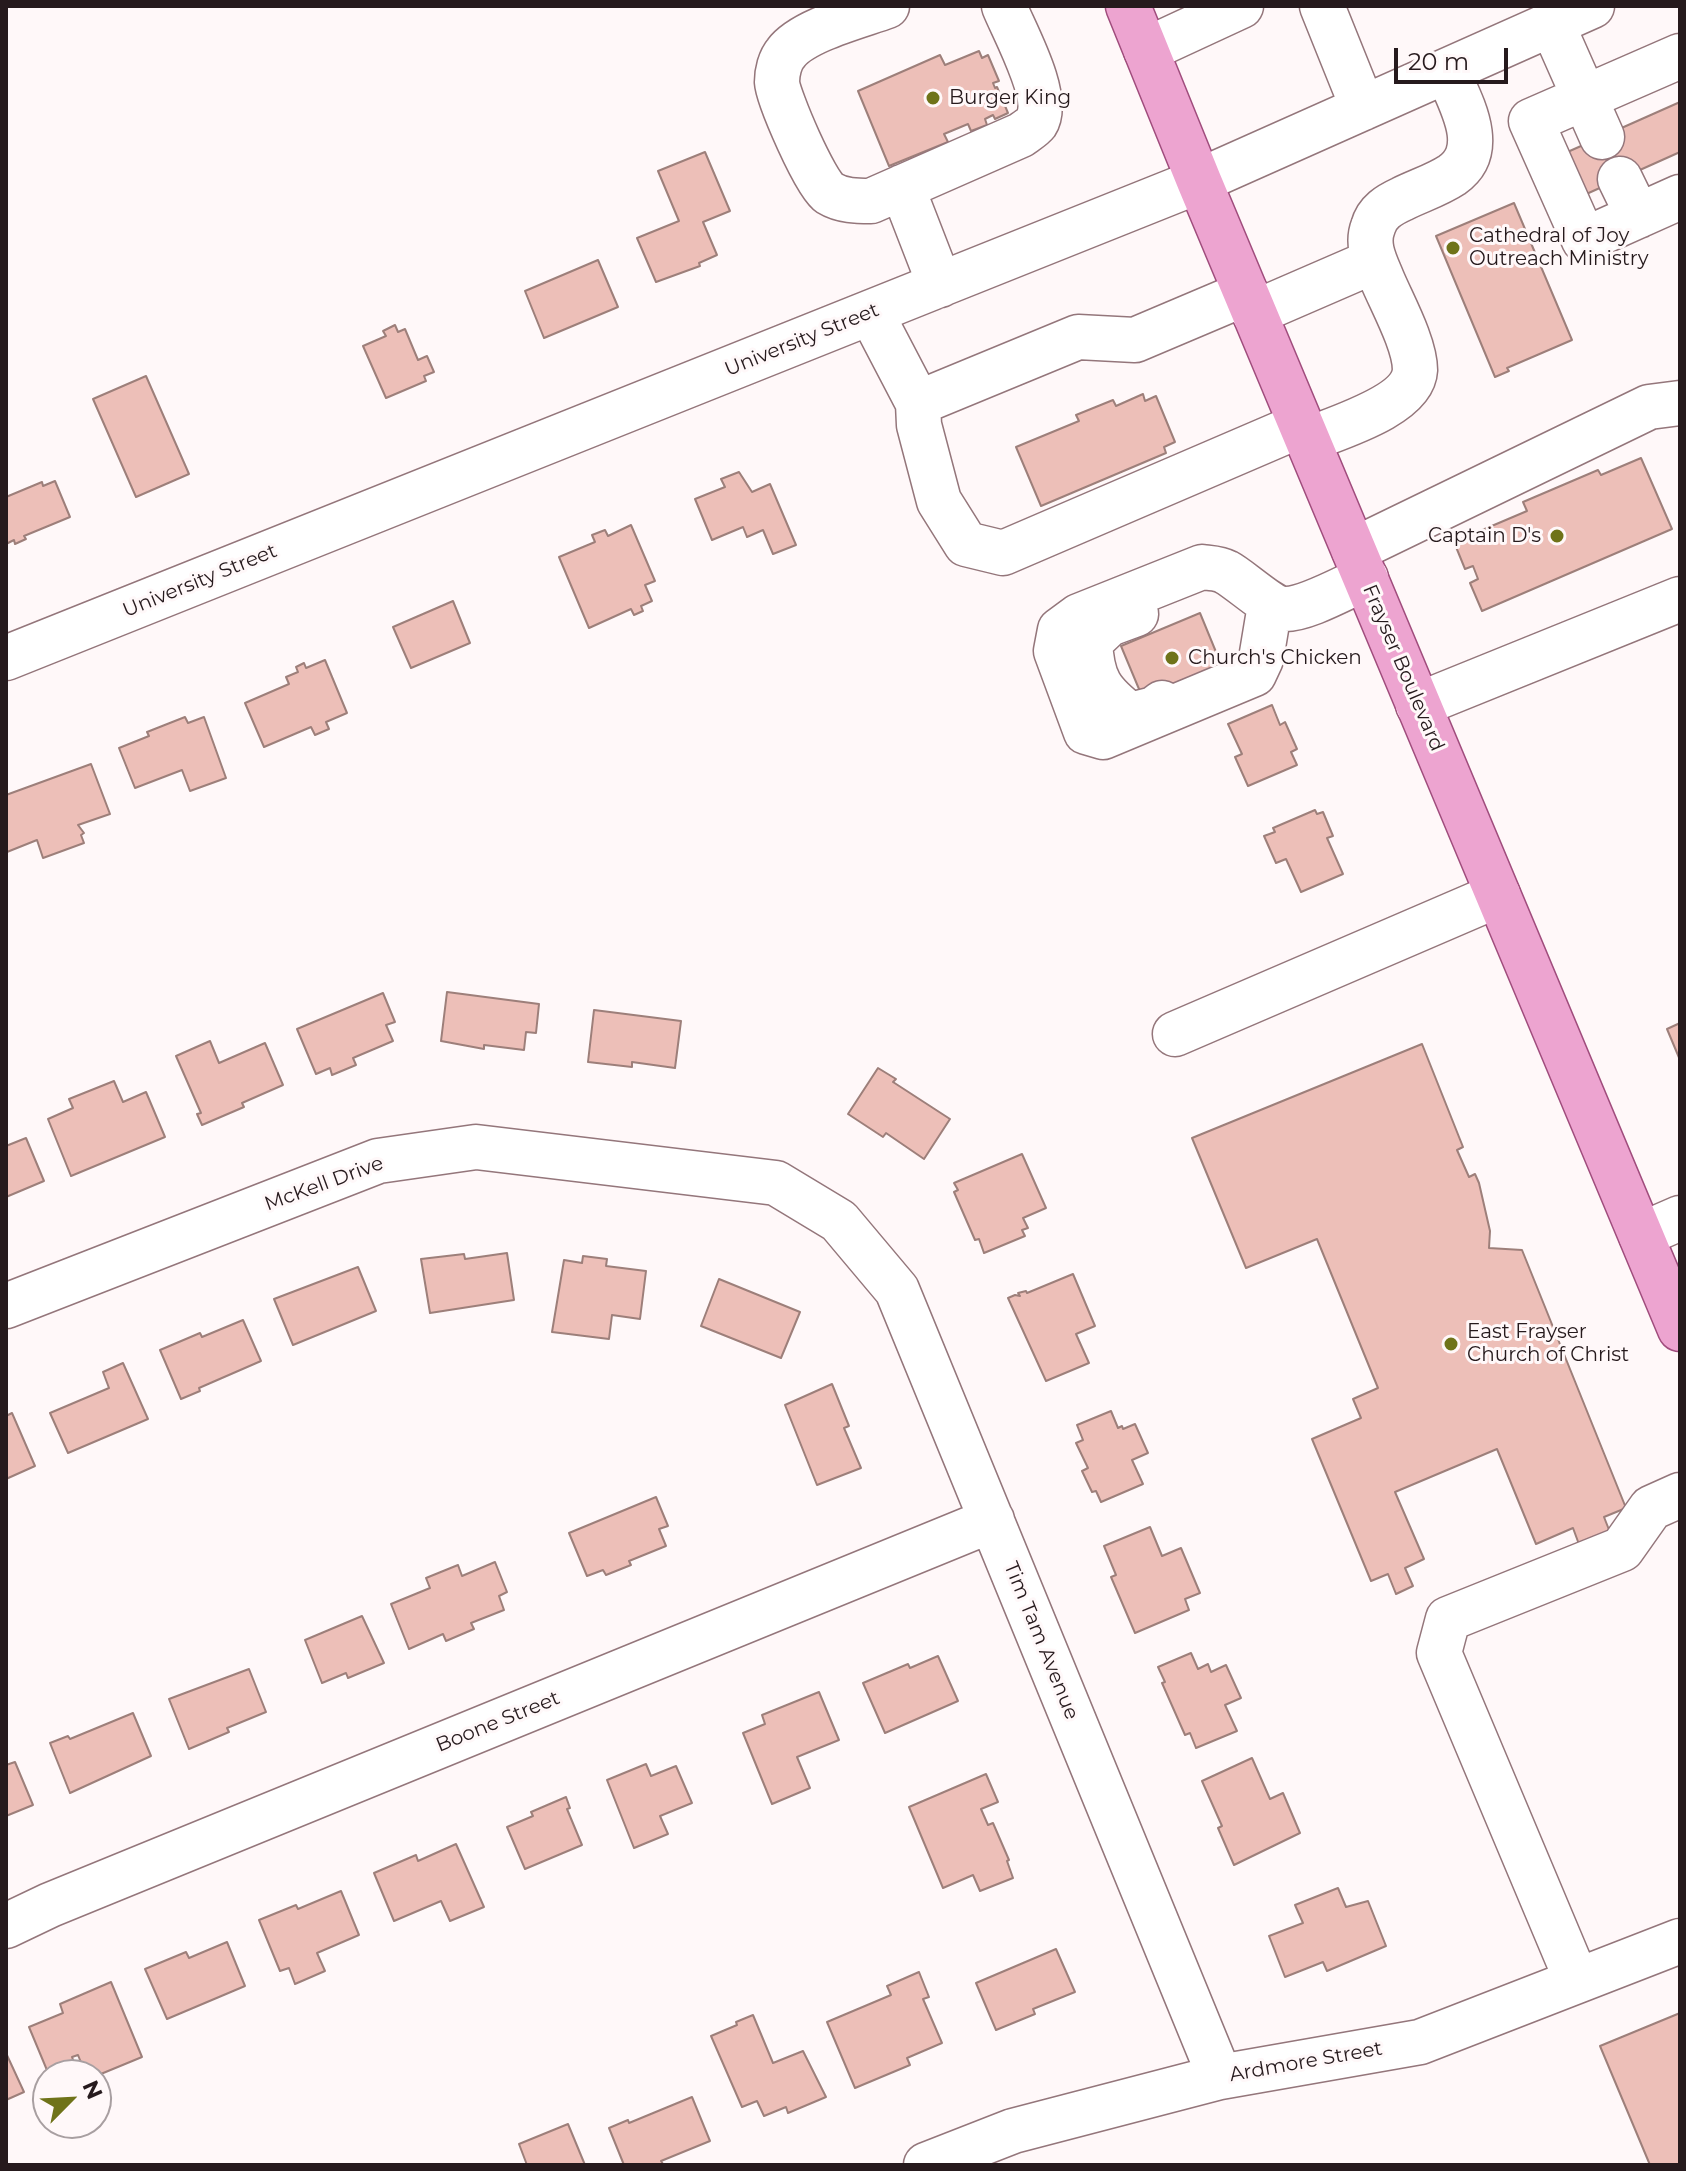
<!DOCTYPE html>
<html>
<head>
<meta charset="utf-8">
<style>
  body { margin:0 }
  #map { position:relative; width:1686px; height:2171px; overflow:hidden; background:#fff8f9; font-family:Montserrat,sans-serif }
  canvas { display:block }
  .frame { position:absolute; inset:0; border:8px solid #261a1d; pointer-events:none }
  .north { position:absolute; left:32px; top:2059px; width:80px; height:80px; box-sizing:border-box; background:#fff8f9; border:2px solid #a89fa1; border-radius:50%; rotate:66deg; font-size:22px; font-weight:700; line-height:32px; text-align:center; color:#261a1d }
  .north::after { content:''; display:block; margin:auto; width:28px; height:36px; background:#6f7319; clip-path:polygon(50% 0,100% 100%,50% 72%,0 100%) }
  .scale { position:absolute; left:1394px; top:48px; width:114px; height:36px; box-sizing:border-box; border:4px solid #261a1d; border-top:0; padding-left:10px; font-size:24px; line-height:28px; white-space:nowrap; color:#261a1d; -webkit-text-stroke:6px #fff8f9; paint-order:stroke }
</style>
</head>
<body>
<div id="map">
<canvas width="1686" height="2171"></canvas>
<div class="frame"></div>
<div class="north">N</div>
<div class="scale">20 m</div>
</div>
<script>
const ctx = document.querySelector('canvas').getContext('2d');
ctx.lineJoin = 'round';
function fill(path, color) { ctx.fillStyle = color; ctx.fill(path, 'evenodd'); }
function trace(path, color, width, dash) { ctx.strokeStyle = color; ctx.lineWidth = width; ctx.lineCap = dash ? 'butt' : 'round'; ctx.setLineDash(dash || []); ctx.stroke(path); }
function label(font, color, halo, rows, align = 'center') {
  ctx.font = font + ' Montserrat,sans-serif'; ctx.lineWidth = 6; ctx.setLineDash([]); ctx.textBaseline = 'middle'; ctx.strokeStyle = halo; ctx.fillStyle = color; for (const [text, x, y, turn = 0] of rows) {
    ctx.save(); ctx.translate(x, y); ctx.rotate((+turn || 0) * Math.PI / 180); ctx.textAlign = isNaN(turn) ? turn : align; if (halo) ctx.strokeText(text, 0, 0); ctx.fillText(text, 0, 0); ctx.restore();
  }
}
const building = new Path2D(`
  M979,51l3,7 6,-3 11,26 -6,2 2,5 2,-1 11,26 -13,6 -2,-4 -8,4 2,6 -16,6 -3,-7 -24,10 4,8 -59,24 -31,-75 82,-36 5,10z
  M1680,102v50l-107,48 -19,-42z
  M705,152l25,59 -27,11 14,33 -18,8 1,3 -44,16 -19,-44 42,-17 -21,-50z
  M1514,203l58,137 -65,28 2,3 -14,6 -59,-141z
  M598,260l20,47 -74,31 -19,-47z
  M395,325l3,7 7,-3 13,31 9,-4 7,16 -10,4 2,5 -40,17 -23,-52 23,-10 -3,-5z
  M146,376l43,98 -53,23 -43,-98z
  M1143,394l2,7 11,-5 19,46 -11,5 2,6 -125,53 -25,-59 63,-26 -3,-6 37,-15 3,6z
  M1641,458l31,71 -190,82 -12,-28 8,-4 -5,-13 -8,3 -11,-27 73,-31 -4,-9 75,-32 3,5z
  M739,472l13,20 18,-8 26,61 -23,9 -10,-24 -16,7 -4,-10 -31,13 -17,-41 30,-12 -4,-8z
  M55,481l15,36 -46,19 2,3 -11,5 -1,-4 -8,4v-47l36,-15 1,4z
  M631,525l24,56 -10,4 7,16 -11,5 2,5 -9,4 -3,-6 -42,19 -30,-71 36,-15 -3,-7 13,-5 3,6z
  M453,601l17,42 -59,25 -18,-41z
  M1200,613l23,56 -79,32 -23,-55z
  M325,660l22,53 -21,9 3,7 -14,6 -4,-8 -47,20 -19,-44 44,-19 -3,-7 12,-5 -2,-5 8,-4 2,5z
  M1272,705l8,20 5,-3 12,27 -6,3 6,13 -49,21 -13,-29 7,-3 -14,-30z
  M185,717l3,6 16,-6 22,61 -36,13 -8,-21 -47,18 -16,-40 30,-12 -2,-4z
  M91,764l19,50 -32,11 6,8 -3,2 3,8 -41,15 -6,-18 -30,12 -1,-57z
  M1315,810l2,4 6,-2 10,24 -6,2 16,36 -42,18 -15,-33 -10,4 -12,-27 11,-4 -2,-4z
  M447,992l92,12 -3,29 -10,-1 -2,18 -40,-5v4l-43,-8z
  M383,993l12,29 -9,3 7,16 -40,17 3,7 -24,10 -2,-7 -14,6 -19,-45z
  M594,1010l87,11 -6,47 -43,-6v5l-44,-5z
  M1680,1023v37l-13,-31z
  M210,1041l9,22 46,-20 18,42 -41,18 2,4 -42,18 -5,-11 4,-1 -25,-57z
  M1422,1044l41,103 -6,3 12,27 6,-3 4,9 11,48 -1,17 33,2 104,258 -22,9 11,28 -31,13 -11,-30 -37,16 -39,-95 -102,43 29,67 -19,9 8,18 -17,8 -8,-20 -17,7 -59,-142 49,-21 -8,-19 25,-11 -61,-149 -71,29 -54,-130z
  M878,1068l18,11 -3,3 57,37 -26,40 -38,-26 -3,4 -35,-23z
  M114,1081l9,21 23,-10 19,45 -94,39 -23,-57 25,-11 -4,-9z
  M26,1138l18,43 -38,16v5v-56z
  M1022,1154l24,54 -23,10 5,10 -6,2 3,6 -41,17 -5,-14 -4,1 -21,-48 4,-2 -4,-7z
  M507,1253l7,47 -84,13 -9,-54 43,-5 1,5z
  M583,1256l24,3 -1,7 40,5 -6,48 -28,-4 -3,24 -57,-7 12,-72 18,3z
  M358,1267l18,44 -83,34 -19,-46z
  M1073,1274l22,52 -19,8 13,29 -43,18 -38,-83 7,-3 5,1 -2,-3 8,-2 1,2z
  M719,1279l81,33 -19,46 -80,-32z
  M243,1320l18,41 -62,27 1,3 -19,8 -21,-49 40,-17 2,4z
  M123,1363l25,56 -80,34 -18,-40 59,-25 -6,-16z
  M832,1384l17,42 -5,2 17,40 -44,17 -32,-80z
  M1111,1411l7,17 4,-2 1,3 12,-5 13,29 -16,7 11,24 -42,18 -5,-11 -4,1 -10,-21 6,-3 -12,-25 7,-3 -6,-15z
  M12,1413l23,53 -29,13v-63z
  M656,1497l12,29 -9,3 7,17 -37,15 2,4 -25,10 -3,-5 -16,6 -18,-43z
  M1150,1527l12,29 19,-8 19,45 -15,6 4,11 -54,23 -24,-56 5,-2 -12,-29z
  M495,1562l12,30 -8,4 5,14 -33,13 3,6 -28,12 -3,-7 -34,15 -18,-45 39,-16 -4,-10 32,-13 4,11z
  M362,1616l22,47 -36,15 -2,-5 -24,10 -17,-43z
  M1191,1653l7,16 10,-5 3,8 15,-7 15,33 -16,7 12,26 -41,17 -6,-15 -5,2 -23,-52 3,-1 -7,-15z
  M938,1656l20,45 -73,32 -22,-50 45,-19 2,4z
  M249,1669l17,43 -39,16 2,4 -40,17 -20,-50z
  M819,1692l20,48 -42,17 13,31 -38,16 -29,-71 22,-9 -3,-9z
  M133,1713l18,43 -81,37 -20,-50 18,-7 2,3z
  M1252,1758l18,41 13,-6 17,40 -66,32 -16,-37 4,-2 -20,-45z
  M15,1762l18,43 -27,11v-51z
  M646,1764l5,12 25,-10 16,37 -32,13 8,18 -34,14 -27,-68z
  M986,1774l12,28 -17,7 7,16 5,-2 16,37 -2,1 6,17 -33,13 -7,-16 -30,13 -34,-81z
  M566,1797l4,11 -3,1 15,36 -57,24 -18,-42 26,-11 -2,-4z
  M456,1844l28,63 -34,14 -9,-20 -47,20 -20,-48 42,-18 2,6z
  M1338,1888l8,19 22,-6 18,45 -59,25 -4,-9 -38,15 -16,-41 34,-13 -8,-18z
  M341,1891l18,44 -42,18 8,18 -30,13 -6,-16 -9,3 -21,-51 37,-15 2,4z
  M227,1942l18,44 -78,33 -22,-50 41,-17 3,6z
  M1056,1949l19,43 -42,17 2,5 -39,16 -20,-47z
  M919,1972l10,25 -6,2 19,44 -35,15 3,7 -55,23 -28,-66 64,-27 -4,-9z
  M111,1982l31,75 -46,19 -10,-1 -8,-20 -6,2 6,16 -29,2 -20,-48 34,-14 -3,-9z
  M1680,2013v152h-30l-50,-119z
  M753,2015l20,48 30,-12 23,46 -38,16 -2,-6 -22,9 -7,-15 -15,6 -31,-71 26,-11 -1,-3z
  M6,2053l18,39 -18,8z
  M692,2097l18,44 -49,20 2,3 -3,1h-36l-15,-37 19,-8 1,3z
  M568,2124l17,41h-58l-8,-21z`);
const minor = new Path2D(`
  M887,6c-27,10 -84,24 -101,47 -6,7 -9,19 -9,29 1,16 39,103 52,111 13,8 28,8 42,8l150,-66c4,-3 12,-8 15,-12 16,-25 -22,-92 -32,-117
  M1322,6l41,102
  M1552,24l50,113
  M1146,50l95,-44
  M1680,56l-149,65 53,119 96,-43
  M1620,179l18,37
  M902,187l38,98
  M1246,293l-111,47 -57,-3 -160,66 1,22 20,76 27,43 37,9 298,-128
  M871,313l47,90
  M1254,313l120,-52
  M1307,440c29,-12 106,-34 108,-70 0,-26 -23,-67 -33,-91 -7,-17 -16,-34 -9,-52 4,-15 16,-22 29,-28 16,-8 35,-14 50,-24 37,-26 8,-73 -5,-104
  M1354,550l295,-143 31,-4
  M1270,605l-9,54 -7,15 -151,63 -17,-5 -30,-81 4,-21 19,-14 123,-49c8,1 17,1 24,5 15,8 44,36 58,37 21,1 61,-22 82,-31
  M1136,614l-27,10 -19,18c2,38 10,50 40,73l24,-6 8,-6
  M6,658l1193,-477 393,-175
  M1418,705l262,-106
  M1175,1034l323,-139
  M1641,1235l39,-17
  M6,1306l372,-145 98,-14 300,36 63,38 58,69 323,787
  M6,1926l44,-21 942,-385
  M1577,1981l-138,-328 9,-34 174,-70 29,-41 29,-13
  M926,2165l87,-34 207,-54 200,-35 260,-101`);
const major = new Path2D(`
  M1128,6l71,175 481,1148`);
const markers = [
  [933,98,8,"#6f7319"],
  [1453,248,8,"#6f7319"],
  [1557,536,8,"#6f7319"],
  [1172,658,8,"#6f7319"],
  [1451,1344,8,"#6f7319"]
];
const poiNames = [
  ["Burger King",949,98],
  ["Cathedral of Joy",1469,236],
  ["Outreach Ministry",1469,259],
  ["Captain D's",1541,536,"right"],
  ["Church's Chicken",1188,658],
  ["East Frayser",1467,1332],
  ["Church of Christ",1467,1355]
];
const streetNames = [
  ["University Street",802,340,-22],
  ["University Street",200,581,-22],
  ["Frayser Boulevard",1403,668,67],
  ["McKell Drive",324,1184,-20],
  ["Tim Tam Avenue",1041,1641,68],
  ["Boone Street",498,1722,-22],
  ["Ardmore Street",1306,2062,-10]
];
fill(building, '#edbfb8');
trace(building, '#9d7f7a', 2);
trace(minor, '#94767b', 47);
trace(major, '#a04d7d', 47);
trace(minor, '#fff', 44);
trace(major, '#eda4d0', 44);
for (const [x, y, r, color] of markers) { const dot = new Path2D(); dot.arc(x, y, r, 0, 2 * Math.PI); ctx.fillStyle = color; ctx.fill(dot); trace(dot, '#fff8f9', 3); }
label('20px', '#261a1d', '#fff8f9', poiNames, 'left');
label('20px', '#261a1d', '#fff8f9', streetNames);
</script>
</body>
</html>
